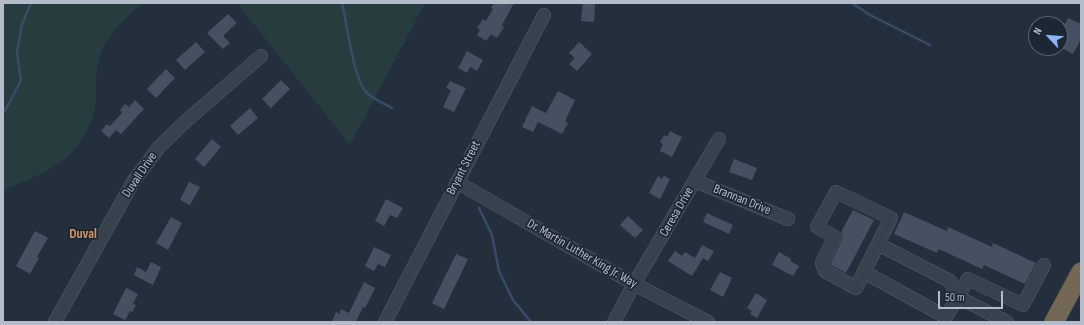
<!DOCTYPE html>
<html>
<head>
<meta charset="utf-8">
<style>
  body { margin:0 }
  #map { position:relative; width:1084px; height:325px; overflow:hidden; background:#242f3e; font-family:"Sofia Sans Condensed",sans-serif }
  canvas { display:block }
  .frame { position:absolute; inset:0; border:4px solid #b4bcc9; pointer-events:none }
  .north { position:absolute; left:1028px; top:16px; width:40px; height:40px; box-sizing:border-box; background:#1d2633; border:1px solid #59626f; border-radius:50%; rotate:296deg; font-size:11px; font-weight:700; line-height:16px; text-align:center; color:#b4bcc9 }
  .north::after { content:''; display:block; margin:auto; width:14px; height:18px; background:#8ab4f8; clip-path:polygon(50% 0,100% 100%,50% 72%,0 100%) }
  .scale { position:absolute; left:938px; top:291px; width:65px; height:18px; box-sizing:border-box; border:2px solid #b4bcc9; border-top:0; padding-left:5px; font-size:12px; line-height:14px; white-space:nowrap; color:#b4bcc9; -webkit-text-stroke:3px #1d2633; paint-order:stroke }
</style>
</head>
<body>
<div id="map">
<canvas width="1084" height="325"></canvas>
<div class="frame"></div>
<div class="north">N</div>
<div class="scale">50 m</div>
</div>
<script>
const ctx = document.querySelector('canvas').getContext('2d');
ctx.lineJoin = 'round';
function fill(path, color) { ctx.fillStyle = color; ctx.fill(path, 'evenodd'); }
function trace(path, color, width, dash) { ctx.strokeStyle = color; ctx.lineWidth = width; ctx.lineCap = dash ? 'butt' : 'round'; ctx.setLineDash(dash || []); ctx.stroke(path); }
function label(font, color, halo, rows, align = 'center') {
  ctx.font = font + ' "Sofia Sans Condensed",sans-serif'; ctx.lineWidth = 3.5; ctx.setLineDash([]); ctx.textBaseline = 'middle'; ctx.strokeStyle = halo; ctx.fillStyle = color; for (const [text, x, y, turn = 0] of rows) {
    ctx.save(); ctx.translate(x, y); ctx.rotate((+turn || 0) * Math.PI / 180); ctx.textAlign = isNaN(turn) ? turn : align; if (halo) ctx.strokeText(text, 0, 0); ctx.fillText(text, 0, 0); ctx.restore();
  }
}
const green = new Path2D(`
  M3,3h140c-18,16 -37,32 -44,56 -2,8 -3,16 -3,24 -1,5 1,10 0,15 -1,21 -11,42 -27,57 -18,17 -44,25 -66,36z
  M237,3h188l-75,142z`);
const stream = new Path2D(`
  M342,3c5,20 11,75 24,89 7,7 17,11 26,16
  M852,3l18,12 60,30
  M3,114l9,-16 9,-18 -4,-28 5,-28 9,-21
  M479,208l13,27 7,36 14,29 18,22`);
const building = new Path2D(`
  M494,3h20l-12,22 2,2 -7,11 -6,-4 -5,7 -9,-6 3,-5 -3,-2 6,-9 3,2 7,-12 -2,-1z
  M583,3h12l-1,19 -13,-1z
  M228,14l9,9 -14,13 7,7 -7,6 -16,-16z
  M1068,18l13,6v15l-8,15 -13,-7v-13z
  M196,42l9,10 -20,18 -9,-10z
  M579,42l13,12 -15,17 -8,-7 6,-6 -6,-5z
  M467,51l16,9 -6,11 -7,-4 -3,6 -9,-5z
  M166,69l9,9 -19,20 -9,-9z
  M281,80l9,9 -19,19 -9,-9z
  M450,81l16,7 -12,24 -11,-5 8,-17 -5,-2z
  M558,91l17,9 -10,21 3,2 -6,11 -24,-12 -5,10 -11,-5 10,-21 14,7z
  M135,100l9,9 -23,25 -5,-4 -7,8 -8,-7 6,-7 3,2 12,-13 -2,-3 5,-6 4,3z
  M250,108l8,10 -20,17 -8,-9z
  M670,131l12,6 -10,20 -12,-6 3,-7 -3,-2 4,-7 3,2z
  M212,139l9,8 -17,20 -9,-8z
  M734,159l23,9 -5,12 -23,-8z
  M658,176l4,3 2,-3 6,3 -10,20 -11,-6z
  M189,182l11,5 -10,18 -10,-5z
  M386,199l17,9 -6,10 -7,-3 -6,11 -9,-5z
  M853,210l21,10 -28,53 -15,-8v-2l11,-23 1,-4 -2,-4z
  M904,212l43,19 1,-4 44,20 1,-4 43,20 -11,21 -41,-19 -2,4 -43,-20 -2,4 -43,-19z
  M707,213l26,12 -4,9 -26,-12z
  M628,216l15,14 -8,8 -15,-13z
  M171,217l11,6 -14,27 -12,-7z
  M35,231l13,7 -11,19 2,1 -9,16 -14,-8z
  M702,245l12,6 -6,10 -5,-3 -11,18 -24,-15 7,-10 7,5 3,-4 10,6z
  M374,247l17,8 -6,12 -7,-3 -4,7 -9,-5z
  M779,252l12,7 -1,2 9,5 -6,10 -21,-11z
  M456,254l12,5 -24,50 -12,-6z
  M151,262l10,5 -8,18 -19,-10 3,-8 9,5z
  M720,272l12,6 -9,19 -13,-7z
  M364,282l11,6 -10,20 -2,-1 -7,15h-24l4,-10 4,2 1,-5 8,4z
  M126,288l12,6 -5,10 3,1 -4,7 -2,-1 -5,9 -12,-6z
  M756,293l11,7 -10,18 -7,-4 2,-3 -5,-3z`);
const minor = new Path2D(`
  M695,181l93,38
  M457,182l177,102 74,38
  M878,244l-22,44 -31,-17 -3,-8 13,-26 -18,-10 19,-35 55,26 -13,26 72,37 8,16 49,25
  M864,272l82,45 12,-20 10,-18 55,26 21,-40
  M55,322l78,-140 26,-35 27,-26 75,-65
  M385,322l159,-307
  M614,322l20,-38 85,-145`);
const highway = new Path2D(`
  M1054,322l27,-50`);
const streetNames = [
  ["Bryant Street",464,168,-63],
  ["Duvall Drive",140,175,-56],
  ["Brannan Drive",742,200,22],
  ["Ceresa Drive",677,212,-60],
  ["Dr. Martin Luther King Jr. Way",582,254,30]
];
const neighbourhoodNames = [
  ["Duval",83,234]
];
fill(green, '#263c3f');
trace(stream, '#394c67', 2.5);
fill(building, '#455162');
trace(minor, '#565f6c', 14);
trace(highway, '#434c59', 20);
trace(minor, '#38414e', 13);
trace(highway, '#746855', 19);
label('13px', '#b4bcc9', '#1d2633', streetNames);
label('bold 14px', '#d59563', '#1d2633', neighbourhoodNames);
</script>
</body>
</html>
